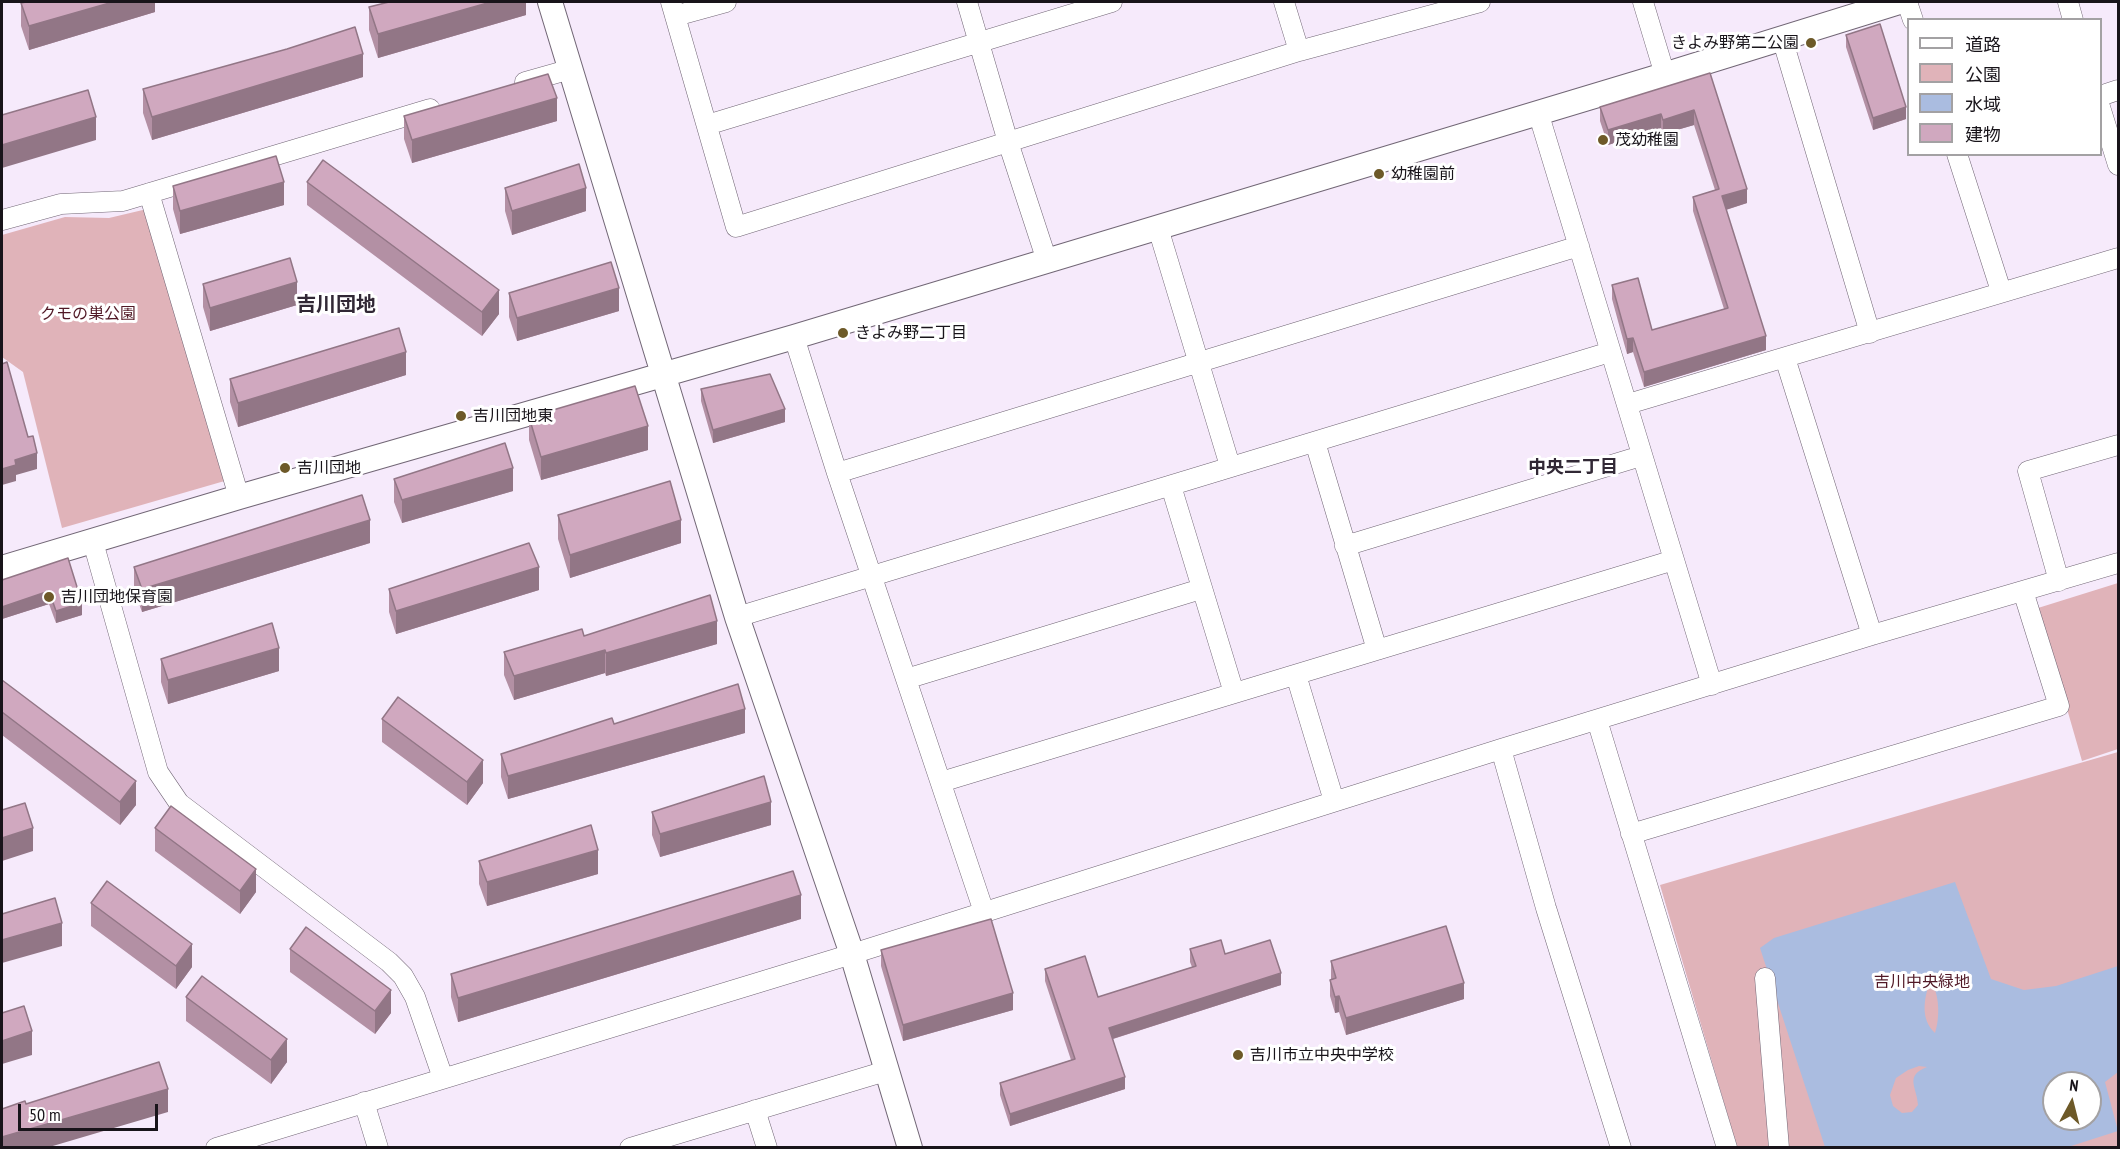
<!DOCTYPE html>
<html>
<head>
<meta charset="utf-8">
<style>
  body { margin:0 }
  #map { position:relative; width:2120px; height:1149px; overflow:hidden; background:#f6eafb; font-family:"PT Sans Narrow","Noto Sans JP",sans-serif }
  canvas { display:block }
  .frame { position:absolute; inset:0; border:3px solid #18141a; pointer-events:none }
  .legend { position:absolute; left:1907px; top:18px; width:195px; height:138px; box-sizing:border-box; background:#fff; border:2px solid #a3a1a3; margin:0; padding:8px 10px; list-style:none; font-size:18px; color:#18141a }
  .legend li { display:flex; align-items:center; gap:12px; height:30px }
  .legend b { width:30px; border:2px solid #a3a1a3 }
  .north { position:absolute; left:2042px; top:1071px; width:60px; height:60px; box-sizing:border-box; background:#fff; border:2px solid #a3a1a3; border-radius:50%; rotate:7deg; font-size:16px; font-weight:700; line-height:24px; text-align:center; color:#18141a }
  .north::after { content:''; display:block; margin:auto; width:21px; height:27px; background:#6d5928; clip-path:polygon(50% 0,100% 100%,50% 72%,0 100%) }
  .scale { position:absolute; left:18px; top:1104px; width:140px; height:27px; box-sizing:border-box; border:3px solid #18141a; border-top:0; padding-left:8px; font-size:18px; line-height:21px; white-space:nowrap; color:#18141a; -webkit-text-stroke:4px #fff; paint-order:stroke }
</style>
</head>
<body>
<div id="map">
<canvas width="2120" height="1149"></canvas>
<div class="frame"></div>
<ul class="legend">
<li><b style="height:8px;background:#fff"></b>道路</li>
<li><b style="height:16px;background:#e0b3b9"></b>公園</li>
<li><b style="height:16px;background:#aabce0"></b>水域</li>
<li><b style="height:16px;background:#d0a8bf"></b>建物</li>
</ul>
<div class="north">N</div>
<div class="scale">50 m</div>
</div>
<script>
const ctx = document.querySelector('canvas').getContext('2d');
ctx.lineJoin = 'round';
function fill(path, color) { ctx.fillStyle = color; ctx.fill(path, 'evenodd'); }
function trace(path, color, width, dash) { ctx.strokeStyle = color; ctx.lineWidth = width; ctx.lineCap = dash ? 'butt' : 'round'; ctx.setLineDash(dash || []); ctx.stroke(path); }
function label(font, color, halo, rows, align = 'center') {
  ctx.font = font + ' "PT Sans Narrow","Noto Sans JP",sans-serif'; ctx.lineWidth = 6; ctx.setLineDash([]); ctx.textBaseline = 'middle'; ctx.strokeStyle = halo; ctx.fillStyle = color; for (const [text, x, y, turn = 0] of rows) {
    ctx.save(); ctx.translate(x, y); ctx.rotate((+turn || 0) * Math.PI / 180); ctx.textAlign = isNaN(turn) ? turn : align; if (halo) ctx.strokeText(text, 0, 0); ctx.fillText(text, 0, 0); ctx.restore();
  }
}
const green = new Path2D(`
  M147,209l81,271 -166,48 -39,-156 -21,-15v-122l63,-18 44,1z
  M2118,583v166l-36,12 -44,-153z
  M2118,752v395h-381l-77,-262zM2054,1083h36v36h-36z`);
const water = new Path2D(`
  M1955,882l36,97 33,11 32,-4 62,-20v106l-13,10 13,49 -50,16h-243l-65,-199 14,-10zM1930,981c10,12 10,37 5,52 -15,-14 -11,-34 -5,-52zM1919,1066l8,1c-23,9 -10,20 -9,38l-6,7 -10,1 -9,-7 -3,-11 6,-17 12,-8zM2054,1083h36v36h-36z`);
const minor = new Path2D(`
  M671,2l65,225 563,-176 181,-49
  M967,2l41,140 39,119
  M1284,2l15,49
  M1643,2l22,73
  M1907,2l6,18
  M2068,2l5,18
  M675,16l51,-14
  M1782,38l88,295
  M525,82l46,-13
  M2100,96l18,-6
  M2100,107l18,58
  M1538,112l174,573
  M707,125l405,-123
  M1957,154l44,137
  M149,193l90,304
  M2,220l59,-16 62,-3 307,-92
  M1158,228l72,238
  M794,337l43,136 147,439
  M1785,358l87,277
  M1628,404l490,-146
  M1315,442l62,208
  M837,473l742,-227
  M1171,486l63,207
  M93,542l65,230 21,31 210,159 14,14 12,21 28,81
  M1345,546l296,-90
  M2059,581l-31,-110 90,-26
  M737,617l873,-265
  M1296,675l38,126
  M906,679l295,-90
  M1597,720l130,428
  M1501,749l45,159 75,240
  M941,782l733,-222
  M1631,834l428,-128 -36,-115
  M1765,978l14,170
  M364,1102l14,46
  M755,1110l12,38
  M216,1148l636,-194 649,-205 371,-114 246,-72
  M630,1148l256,-77`);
const tertiary = new Path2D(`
  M550,2l187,615 115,337 58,194
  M2,568l237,-71 555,-160 857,-258 248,-77`);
const wall = new Path2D(`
  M155,2v10l-126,38 -8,-24v-23z
  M526,2v13l-148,43 -9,-28v-23z
  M1846,35l60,84 -33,11 -27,-83z
  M1710,73l37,130 -21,7 40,140 -122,37 -11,-35 -6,2 -15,-55v-14l40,45 72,-21 -31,-98v-14l22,-7 -21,-65 -31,9 -2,-6 -53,17 -8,-24v-14z
  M363,77l-211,63 -9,-27v-24z
  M404,116l153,5 -145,42 -8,-24z
  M307,182l192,132 -17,22 -175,-131z
  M173,186l111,19 -104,29 -7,-25z
  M505,188l81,23 -74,24 -7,-24z
  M203,284l94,21 -87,26 -7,-24z
  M509,293l110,18 -102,30 -8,-24z
  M406,375l-168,52 -8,-25v-23z
  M701,389l84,33 -72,21 -12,-42z
  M529,417l119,33 -107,30 -12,-40z
  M394,479l119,12 -111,32 -8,-21z
  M558,515l123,28 -111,35 -12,-39z
  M370,543l-228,69 -8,-22v-23z
  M68,558l14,57 -26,8 -7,-19 -47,15z
  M389,589l150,1 -143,44 -7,-22z
  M584,636l133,8 -111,32 -1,-3 -91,27 -10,-25v-23z
  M161,659l118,12 -111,33 -7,-22z
  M2,680l134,125 -16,20 -118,-90z
  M382,719l101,64 -16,22 -85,-63z
  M745,733l-237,66 -7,-22v-23z
  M652,812l119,13 -111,32 -8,-22z
  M155,828l101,64 -16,22 -85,-63z
  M479,861l119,13 -111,32 -8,-22z
  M91,903l101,64 -16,22 -85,-63z
  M801,919l-343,103 -7,-25v-23z
  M290,949l101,64 -16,21 -85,-62z
  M1190,949l35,5 56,31 -168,54 12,50 -115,37 -10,-31v-12l71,-23 -26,-79v-12l53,28 94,-30 -2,-5z
  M881,950l132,60 -110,31 -22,-75z
  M1331,961l133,38 -118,36 -7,-23 -4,1 -5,-17v-16l1,-1z
  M186,997l101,65 -16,22 -85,-63z`);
const shadedWall = new Path2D(`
  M113,2h42v10l-126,38v-24z
  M491,2h35v13l-148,43v-24z
  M363,54v23l-211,63v-23z
  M557,98v23l-145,42v-23z
  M1906,107v12l-33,11v-12z
  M1694,110v15l-31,9v-14z
  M1661,114v14l-53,17v-15z
  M96,117v23l-94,28v-23z
  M284,182v23l-104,29v-23z
  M586,188v23l-74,24v-24z
  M1747,189v14l-25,8v-15z
  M297,282v23l-87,26v-23z
  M619,288v23l-102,30v-23z
  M499,290v24l-17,22v-24z
  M1766,336v14l-122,37v-15z
  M1633,338v14l-6,2v-15z
  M406,352v23l-168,52v-24z
  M785,409v13l-72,21v-13z
  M648,426v24l-107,30v-23z
  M37,453v16l-21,6v6l-14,4v-16l13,-9z
  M513,468v23l-111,32v-23z
  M370,520v23l-228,69v-23z
  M681,520v23l-111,35v-23z
  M539,567v23l-143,44v-23z
  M49,591v13l-47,15v-12z
  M82,603v12l-26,8v-12z
  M717,621v23l-111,32v-23z
  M279,648v23l-111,33v-24z
  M605,650v23l-91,27v-24z
  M745,709v24l-237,66v-23z
  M483,760v23l-16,22v-23z
  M136,781v24l-16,20v-23z
  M771,802v23l-111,32v-23z
  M33,828v23l-31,10v-23z
  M598,850v24l-111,32v-24z
  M256,869v23l-16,22v-23z
  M801,895v24l-343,103v-24z
  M62,923v23l-60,17v-23z
  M192,944v23l-16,22v-23z
  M1281,973v12l-172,55v-12z
  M1464,983v16l-118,36v-17z
  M391,990v23l-16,21v-23z
  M1013,993v17l-110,31v-16z
  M1339,996v16l-4,1v-16z
  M32,1031v24l-30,9v-23z
  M287,1039v23l-16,22v-24z
  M1125,1077v12l-115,37v-12z
  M168,1089v23l-122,36h-44v-11z`);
const building = new Path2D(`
  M26,2h87l-84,24 -8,-23z
  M389,2h102l-113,32 -9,-27z
  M1880,24l26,83 -33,11 -27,-83z
  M355,27l8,27 -211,63 -9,-28 144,-40z
  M1710,73l37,116 -25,7 44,140 -122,36 -11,-34 -6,1 -15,-54 26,-7 14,52 76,-22 -35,-111 26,-8 -25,-79 -31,10 -2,-6 -53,16 -8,-23z
  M548,74l9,24 -145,42 -8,-24z
  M88,90l8,27 -94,28v-30z
  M276,156l8,26 -104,29 -7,-25z
  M323,160l176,130 -17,22 -175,-130z
  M579,164l7,24 -74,23 -7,-23z
  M290,258l7,24 -87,26 -7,-24z
  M611,262l8,26 -102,30 -8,-25z
  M399,328l7,24 -168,51 -8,-24z
  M7,362l21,75 5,-1 4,17 -22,7 1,5 -14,4v-105z
  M770,374l15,35 -72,21 -12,-41z
  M635,386l13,40 -107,31 -12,-40z
  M505,443l8,25 -111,32 -8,-21z
  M670,481l11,39 -111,35 -12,-40z
  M362,495l8,25 -228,69 -8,-22z
  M529,543l10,24 -143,44 -7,-22z
  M68,558l14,45 -26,8 -7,-20 -47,16v-27z
  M710,595l7,26 -111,32 -1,-3 -91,26 -10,-24 78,-23 2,7z
  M272,623l7,25 -111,32 -7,-21z
  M2,680l134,101 -16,21 -118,-90z
  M738,684l7,25 -237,67 -7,-22 111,-36 2,6z
  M398,697l85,63 -16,22 -85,-63z
  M764,776l7,26 -111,32 -8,-22z
  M25,803l8,25 -31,10v-28z
  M171,806l85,63 -16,22 -85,-63z
  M591,825l7,25 -111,32 -8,-21z
  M793,871l8,24 -343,103 -7,-24z
  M107,881l85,63 -16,22 -85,-63z
  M55,898l7,25 -60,17v-26z
  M991,919l22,74 -110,32 -22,-75z
  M1446,926l18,57 -118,35 -7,-22 -4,1 -5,-17 6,-2 -5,-17z
  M306,927l85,63 -16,21 -85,-62z
  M1221,940l4,14 45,-14 11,33 -172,55 16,49 -115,37 -10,-31 75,-24 -30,-90 40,-13 13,41 98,-31 -6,-17z
  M202,976l85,63 -16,21 -85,-63z
  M24,1006l8,25 -30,10v-28z
  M159,1062l9,27 -166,48v-28l23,-8 1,3z`);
const markers = [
  [1811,43,6,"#6d5928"],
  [1603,140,6,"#6d5928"],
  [1379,174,6,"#6d5928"],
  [843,333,6,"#6d5928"],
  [461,416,6,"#6d5928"],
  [285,468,6,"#6d5928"],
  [49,597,6,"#6d5928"],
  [1238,1055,6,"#6d5928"]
];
const poiNames = [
  ["きよみ野第二公園",1799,43,"right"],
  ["茂幼稚園",1615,140],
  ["幼稚園前",1391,174],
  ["きよみ野二丁目",855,333],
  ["吉川団地東",473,416],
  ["吉川団地",297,468],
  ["吉川団地保育園",61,597],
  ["吉川市立中央中学校",1250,1055]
];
const parkNames = [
  ["クモの巣公園",88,314],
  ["吉川中央緑地",1922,982]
];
const neighbourhoodNames = [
  ["中央二丁目",1573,468]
];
const quarterNames = [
  ["吉川団地",336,305]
];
fill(green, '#e0b3b9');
fill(water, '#aabce0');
trace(minor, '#716675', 21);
trace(tertiary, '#716675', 26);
trace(minor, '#fff', 20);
trace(tertiary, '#fff', 24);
fill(wall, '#b390a4');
fill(shadedWall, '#927686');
fill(building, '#d0a8bf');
trace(building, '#927686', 1.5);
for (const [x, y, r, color] of markers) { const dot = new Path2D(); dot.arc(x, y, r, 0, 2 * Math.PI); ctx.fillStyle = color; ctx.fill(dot); trace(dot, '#fff', 2); }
label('16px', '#18141a', '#fff', poiNames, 'left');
label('16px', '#511926', '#fff', parkNames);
label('bold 18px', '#312835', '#fff', neighbourhoodNames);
label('bold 20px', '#312835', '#fff', quarterNames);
</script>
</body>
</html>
